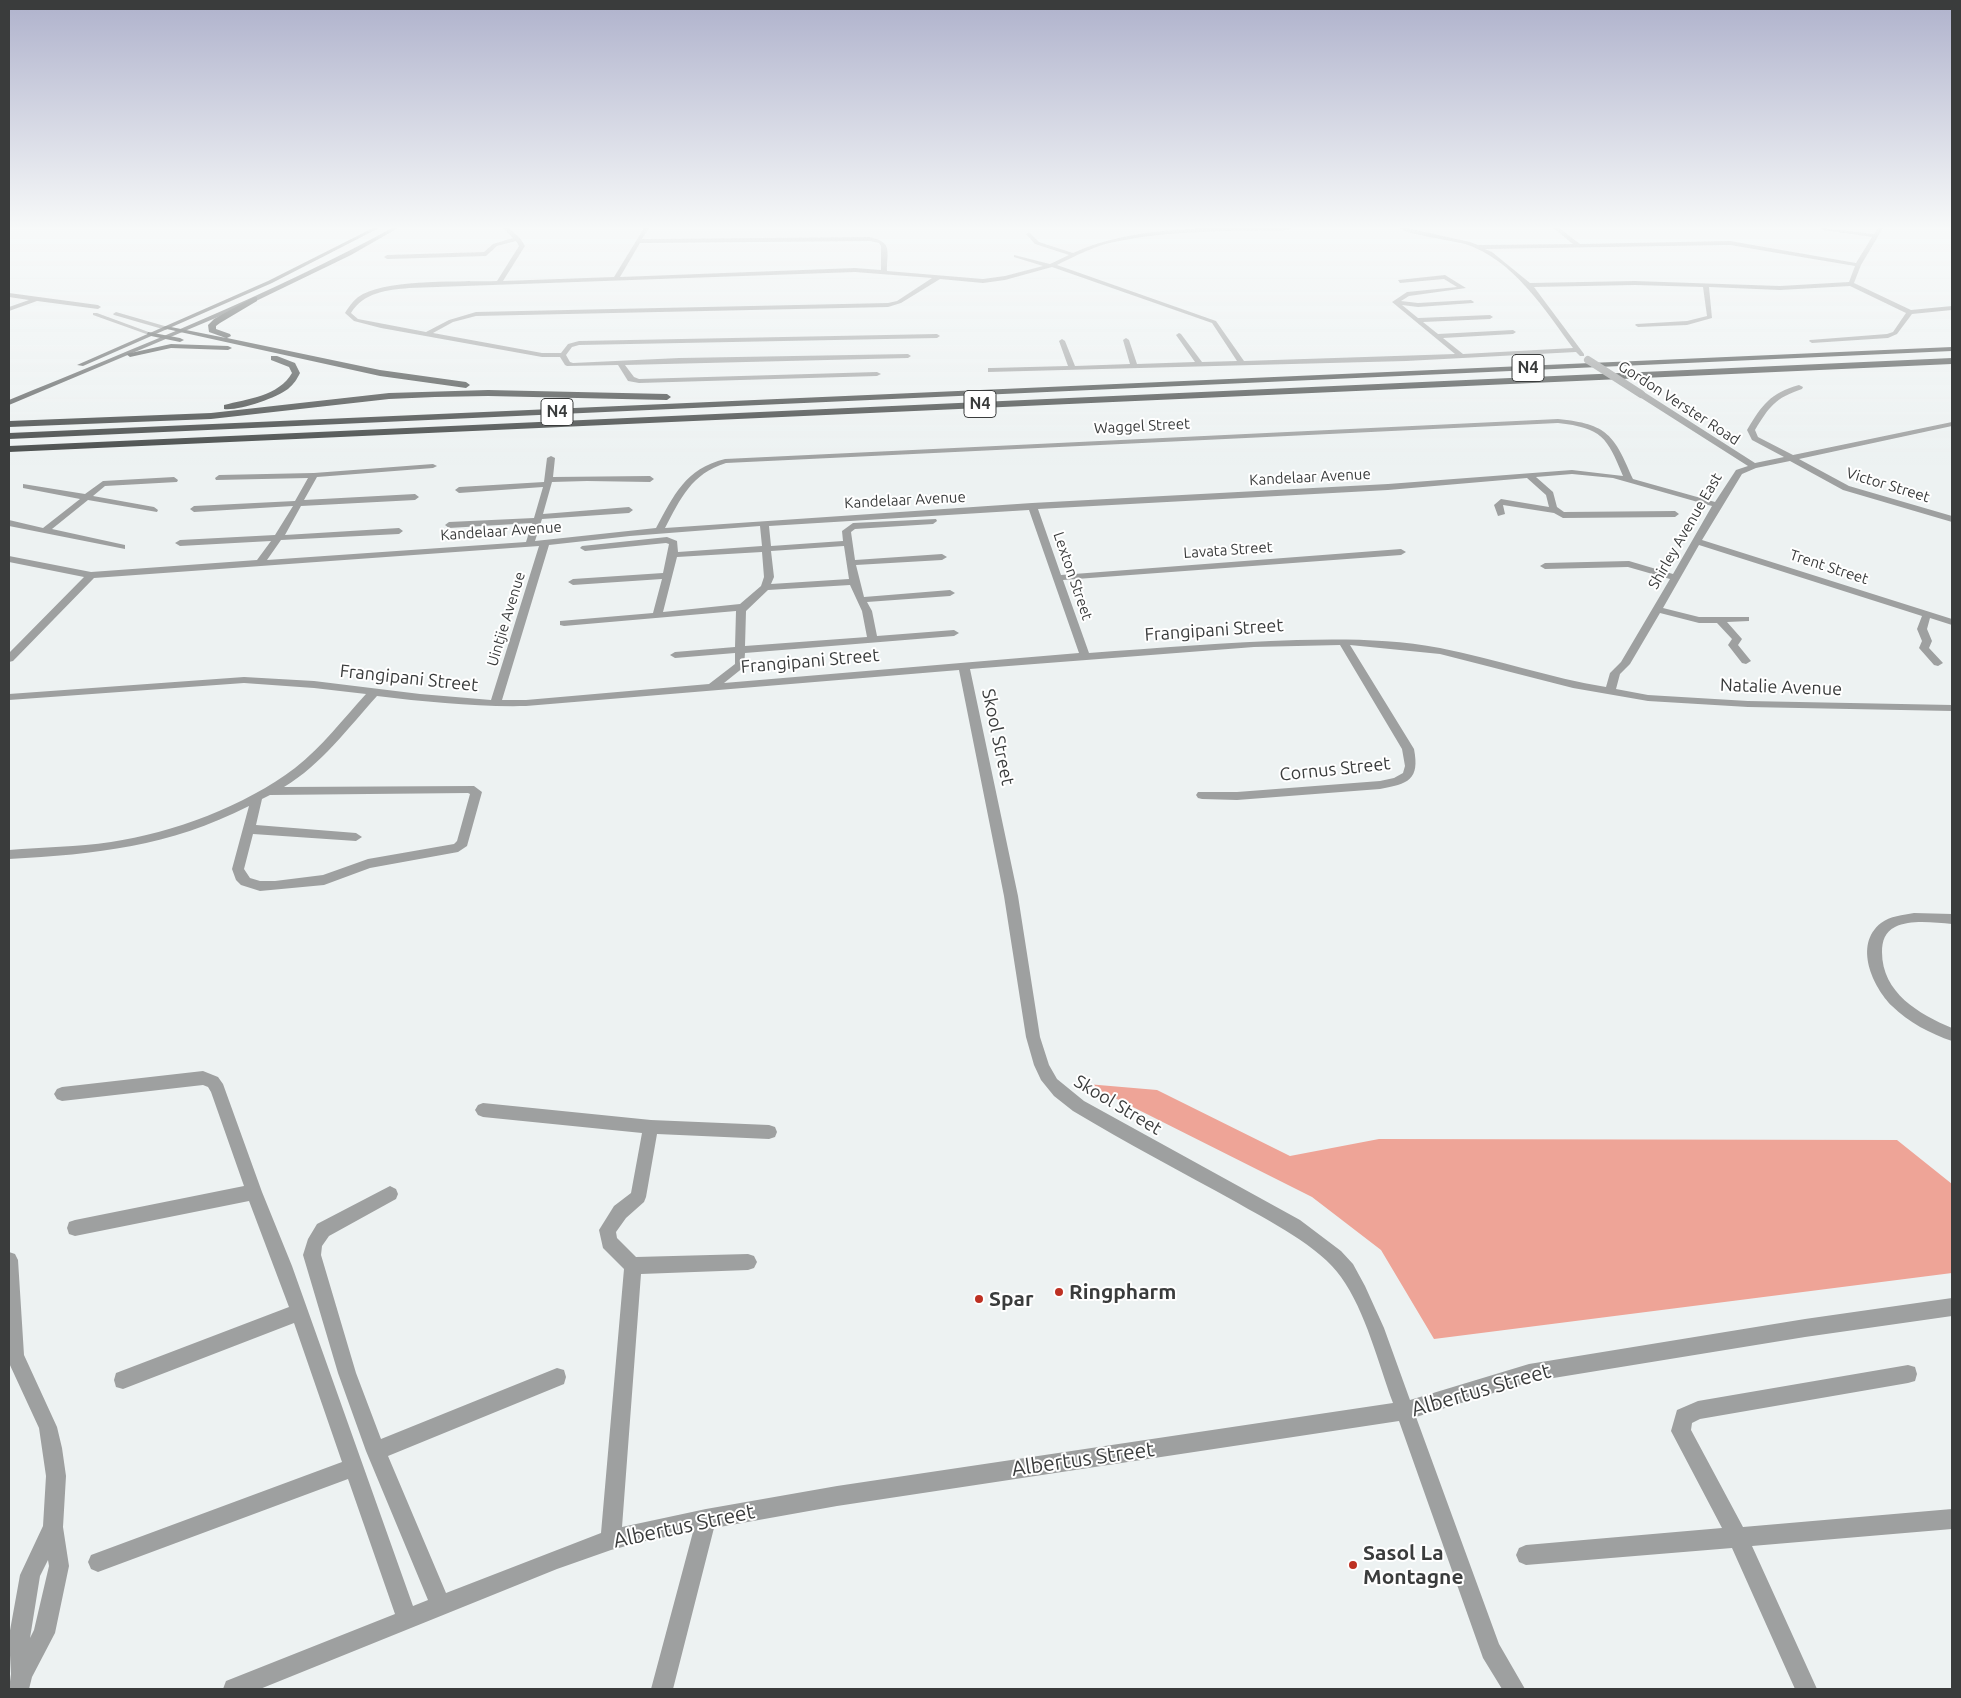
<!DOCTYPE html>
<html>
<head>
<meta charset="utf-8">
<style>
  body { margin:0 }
  #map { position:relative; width:1961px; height:1698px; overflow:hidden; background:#edf2f2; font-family:Ubuntu,sans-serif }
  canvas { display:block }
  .frame { position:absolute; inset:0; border:10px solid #3a3c3c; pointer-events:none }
</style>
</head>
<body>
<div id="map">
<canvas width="1961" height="1698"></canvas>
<div class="frame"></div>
</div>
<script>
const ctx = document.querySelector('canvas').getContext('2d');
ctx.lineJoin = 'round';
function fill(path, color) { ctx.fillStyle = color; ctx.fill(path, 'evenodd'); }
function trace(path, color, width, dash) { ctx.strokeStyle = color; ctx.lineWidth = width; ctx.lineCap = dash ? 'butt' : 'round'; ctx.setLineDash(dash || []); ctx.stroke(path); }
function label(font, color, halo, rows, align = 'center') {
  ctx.font = font + ' Ubuntu,sans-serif'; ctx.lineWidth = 4; ctx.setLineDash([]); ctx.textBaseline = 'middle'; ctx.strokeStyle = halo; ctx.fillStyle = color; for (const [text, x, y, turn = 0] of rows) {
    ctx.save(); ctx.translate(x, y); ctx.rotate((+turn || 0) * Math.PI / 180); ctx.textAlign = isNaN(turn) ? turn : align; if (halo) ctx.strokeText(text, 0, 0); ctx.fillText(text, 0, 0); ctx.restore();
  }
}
const forest = new Path2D(`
  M1087,1084l70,6 133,66 89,-17 518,1 55,44v89l-518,66 -53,-89 -69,-53z`);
const minor = new Path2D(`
  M503,228h6l11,10 5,8 -22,35 111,-4 30,-49h5l-7,11 228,-2c23,6 17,13 17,34l96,8 22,-3 38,-10 -29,-9v-2l36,9 19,-9 -34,-11 -9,-10 3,-2 10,10 34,11c63,-29 150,-25 218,-25l-2,2c-58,1 -118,0 -175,12 -20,4 -39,14 -57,23l159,56 28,40 211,-7 -63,-52 15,-10 50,-5 -13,-8 -44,4 -2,-3 47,-5 21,13 -57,8 -8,5 17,2 53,-3 3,2 -1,1 -55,4 -16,-2 16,13 72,-3 3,2 -3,2 -67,3 15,12 75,-4 3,2 -3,2 -70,4 20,16 110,-6c-28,-38 -60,-89 -108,-104 -14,-4 -58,-9 -65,-16h7l63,14 8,3 95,-1 -20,-16h6l21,16 150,-3 126,22 16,-26 -49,-7 -2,-2 53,6 5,-6h4l-22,37 -7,18 57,27 41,-4v4l-40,4 -15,20 -9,4 -76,5 -3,-2 1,-1 77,-6 6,-2 13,-19 -56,-27 -70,4 -71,-3 3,31 -25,7 -49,2 -3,-2 1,-1 51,-3 20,-5 -4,-29 -68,-2 -101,2 50,67v2h-4l-4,-4 -170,9 -418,11v-4h3l77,-2 -9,-25 3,-2 3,2 10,25 55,-2 -7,-24 3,-2 3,2 8,24 58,-2 -19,-27 3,-2 2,1 21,28 35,-1 -25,-38 -160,-56 -47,13 -22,3 -43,-4 -39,24 -13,4 -412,9 -23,6 -20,11 109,20h19l7,-9 11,-3 358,-7 3,2 -3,2 -358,7 -7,2 -6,8 4,7 3,1 106,-5 229,-4 3,2 -3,2 -283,7 9,12 5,2 238,-7 4,2 -4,2 -238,7 -11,-2 -10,-16 -51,1 -2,-1 -5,-8h-18l-161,-29 -27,-7 -9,-8c5,-8 10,-15 18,-19 29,-15 100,-12 134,-13l22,-35 -3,-5 -19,5 -11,10 -99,3 -3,-2 3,-2 97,-3 9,-8 20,-6zM870,241l9,2 2,3v24l-26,-2 -235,9 20,-34zM1730,245l125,21 -6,16 -69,4 -145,-5 -105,2 -38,-31 -7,-3zM855,272l77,6 -35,23 -9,2 -412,9 -27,8 -23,12 -68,-13 -7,-6c13,-21 36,-23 58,-25z
  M9,293l89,12 3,2 -3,2 -61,-8 -28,10v-4l20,-7 -20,-3z
  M116,312l52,15 1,1 -3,2 -52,-15 -1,-1z
  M93,313h4l57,21 -5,1 -56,-20z
  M1799,385l4,2 -1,2c-27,9 -33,18 -47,41l3,7 35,18 159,-33v4l-153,33 50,27 103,30v6l-109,-32 -53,-29 -34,7 -14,6 -40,66 250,79v6l-22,-7 -3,11 5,12 -3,7 14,15 -5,3 -4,-1 -15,-17 3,-7 -5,-12 5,-13 -223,-71 -36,63 36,9h50v4l-22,1 15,17 -4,6 13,16 -5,3 -4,-1 -14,-18 4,-6 -15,-16h-18l-39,-10 -30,51 -10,10 -4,15 32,6 100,6 204,4v6l-204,-4 -100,-6 -75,-13 -133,-34 -90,-9 64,104c6,31 -6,35 -34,40l-143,11 -35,-1 -4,-1 -2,-3 2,-3h39l143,-11 14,-3 9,-5 2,-7 -3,-17 -62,-104 -86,2 -284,22 48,227 22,141 9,28 8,14 27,22 216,119 41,31 12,13 12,22 19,42 26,72 119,-36 276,-45 147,-21v18l-147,21 -276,45 -113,35 83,227 26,45h-23l-19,-31 -84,-237 -562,85 -123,22 -41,161h-22l42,-157 -44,8 -38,10 -54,19 -297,120h-37l3,-8 169,-67 -47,-135 -250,93 -7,-3 -3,-7 3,-7 251,-93 -48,-139 -171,66 -7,-2 -2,-7 2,-7 173,-66 -40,-106 -174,35 -6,-2 -2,-6 2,-6 6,-2 169,-34 -33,-94 -3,-5 -5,-2 -141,16 -5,-2 -3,-5 3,-5 5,-2 141,-16 15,6 5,7 39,108 30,74 121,340 15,-6 -62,-149 -28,-78 -35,-118 5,-16 9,-15 73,-38 6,3 2,5 -2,5 -67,37 -7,10 -1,9 35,118 25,66 176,-71 7,2 2,7 -2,7 -176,72 58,137 155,-60 23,-264 -21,-21 -4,-18 15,-24 17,-13 11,-60 -159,-16 -5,-2 -3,-5 3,-5 5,-2 168,17 118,5 6,2 2,5 -2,5 -6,2 -112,-5 -11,63 -2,5 -18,16 -10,14 1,6 19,19 112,-3 6,2 3,6 -3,6 -6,2 -107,4 -19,253 84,-18 131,-23 556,-83c-15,-40 -27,-91 -52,-126 -20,-30 -74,-57 -105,-75 -54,-30 -110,-59 -163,-91l-19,-15 -13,-16 -7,-15 -8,-28 -22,-141 -45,-226 -433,36c-50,1 -99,-4 -149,-10 -29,32 -56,69 -93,91l190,-1 8,6 -15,54 -9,6 -88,16 -46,17 -64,6 -19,-6 -5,-5 -4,-11 17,-63c-81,41 -152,48 -240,53v-9c34,-3 68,-3 102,-8 61,-9 134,-36 184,-74 27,-21 48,-49 71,-74l-52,-6 -70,-5 -235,17v-6l235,-17 70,4 106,13 71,6 48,-154 -445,32 -81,83 -4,1v-9l75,-76 -75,-15v-6l82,16 166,-12 14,-19 -91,5 -5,-3 5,-3 95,-5 18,-29 -99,6 -4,-3 4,-3 101,-5 13,-23 -92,2 -1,-2 4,-3 95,-2 119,-9 4,2 -4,2 -116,9 -13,23 111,-6 4,3 -4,3 -114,6 -16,29 114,-7 4,3 -4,3 -118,6 -14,20 259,-18 6,-19 -83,5 -4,-3 4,-3 85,-4 9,-31 -84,6 -4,-3 4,-3 85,-5 3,-24 4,-2 4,2 -2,19 97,-1 4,3 -4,3 -63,-1 -35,1 -9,32 86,-7 4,3 -4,3 -87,6 -7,22 121,-13c18,-33 29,-59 69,-69l833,-40c50,5 56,16 75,60l82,23 21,-32 12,-4 -110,-70v-4h6l111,71 29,-6 -32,-17 -5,-10c15,-25 23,-37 52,-45zM1558,423c44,5 49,14 65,53l-51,-6 -184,14 -356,19 -367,25c16,-30 26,-54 61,-65zM1572,474l41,4 99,28 -39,68 -44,-13 -84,2 -5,3 5,3 83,-2 42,12 -49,83 -11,11 -4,14c-56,-9 -110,-28 -166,-39 -47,-9 -96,-9 -143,-8 -70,2 -139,8 -208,13l-26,-73 338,-25 5,-3 -5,-3 -340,26 -23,-66 350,-19 139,-12 19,17 3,12 -48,-8 -7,6 4,11 7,-2 -2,-9 51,8 9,5 112,-1 4,-3 -4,-3 -111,1 -7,-5 -4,-15 -17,-15zM1029,510l50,143 -355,30 20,-16 1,-14 209,-17 5,-3 -5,-3 -77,6 -5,-25 -5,-9 83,-6 5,-3 -5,-3 -86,7 -8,-32 86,-5 5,-3 -5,-3 -87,6 -4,-28 4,-3 78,-5 4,-3 -1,-2 -83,4 -11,8 1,10 -72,5 -2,-20zM760,526l2,20 -84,6 -1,-11 -10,-4 -85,9 -2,2 5,3 81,-8 3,1 -6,29 -90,6 -5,3 5,3 89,-6 -9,34 -93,8v4l4,1 172,-15 -1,36 -60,5 -5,3 5,3 60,-5v11l-26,20 -183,16h-24l47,-155 81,-9zM844,546l5,33 -78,5 3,-7 -3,-26zM762,552l2,25 -3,9 -21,18 -77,8 14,-55zM850,585l12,26 5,26 -122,9 1,-35 22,-21zM468,793l2,1 -13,47 -3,3 -86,15 -45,16 -48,6h-15l-10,-3 -6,-9 9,-35 103,7 6,-4 -6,-4 -100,-8 6,-26 8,-4z
  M174,477l4,3 -1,2 -72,4 -12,10 61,11 4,3 -1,2 -69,-12 -36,29 73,16v4l-116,-23v-6l34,8 37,-29 -57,-11v-4l62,10 18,-13z
  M1914,913l38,1v10c-17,-1 -40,-5 -57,3 -10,5 -13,14 -13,25 0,41 37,62 70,76v13c-21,-7 -44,-19 -60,-35 -19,-19 -39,-61 -11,-83 9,-7 22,-8 33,-10z
  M9,1252l6,2 3,6 6,95 33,72 5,21 4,28 -3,51 6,39 -14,67 -23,44 -3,12h-20l2,-15 -2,-38 11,-61 23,-49 3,-50 -7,-48 -30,-65zM48,1560l1,6 -15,64 -4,8 10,-62z
  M1908,1365l7,2 2,7 -2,7 -7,2 -208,36 -8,4 -1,7 52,97 209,-18v20l-200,17 65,143h-22l-63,-141 -206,17 -7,-3 -3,-7 3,-7 7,-3 196,-17 -51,-97 6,-21 21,-9z`);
const major = new Path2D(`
  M373,228h6l-107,55 -189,83 -6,-1 191,-84z
  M392,228h6l-47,27 -95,46 -247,104v-5c129,-53 260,-105 383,-172z`);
const highway = new Path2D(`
  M254,297h3v4l-37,22 -4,3v3l14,5 1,2 -4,2 153,32 86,12 4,3 -4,3 -86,-12 -218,-48 4,-2 60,12 -17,-6 -1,-7 6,-6z
  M148,332l32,6 4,2 -4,2 -29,-6 -4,-2z
  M171,344l57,2 4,2 -4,2 -57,-2 -41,9 -4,-3z
  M1952,347v4l-1943,88v-6z
  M271,356h6l18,7 5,10c-3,6 -6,11 -12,16 -12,9 -49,22 -64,20v-4c23,-6 55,-9 68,-32l-3,-6 -18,-7z
  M1952,358v6l-1943,88v-6z
  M488,390l179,4 4,3 -4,3 -179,-4 -53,1 -46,2 -178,20 -202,8v-6l202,-8 178,-20z`);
const minorBridge = new Path2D(`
  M1588,360l53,34`);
const markers = [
  [1059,1292,5,"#bd3022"],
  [979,1299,5,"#bd3022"],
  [1353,1565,5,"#bd3022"]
];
const farStreetnames = [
  ["Gordon Verster Road",1679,403,33],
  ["Waggel Street",1142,426,-3],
  ["Kandelaar Avenue",1310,477,-3],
  ["Victor Street",1888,485,17],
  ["Kandelaar Avenue",905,500,-3],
  ["Kandelaar Avenue",501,531,-4],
  ["Shirley Avenue East",1685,531,-60],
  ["Lavata Street",1228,550,-4],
  ["Trent Street",1829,567,18],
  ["Lexton Street",1073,576,71],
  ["Uintjie Avenue",506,619,-73]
];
const shields = [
  [1528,368,32],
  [980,404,32],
  [557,412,32]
];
const shieldNames = [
  ["N4",1528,368],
  ["N4",980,404],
  ["N4",557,412]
];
const streetNames = [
  ["Frangipani Street",1214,630,-4],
  ["Frangipani Street",810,661,-5],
  ["Frangipani Street",409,678,6],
  ["Natalie Avenue",1781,687,2],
  ["Skool Street",998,737,78],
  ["Cornus Street",1335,769,-6],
  ["Skool Street",1118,1105,31]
];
const nearPoinames = [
  ["Ringpharm",1069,1292],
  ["Spar",989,1299],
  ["Sasol La",1363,1553],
  ["Montagne",1363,1577]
];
const nearStreetnames = [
  ["Albertus Street",1481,1390,-16],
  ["Albertus Street",1083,1459,-8],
  ["Albertus Street",684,1526,-12]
];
fill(forest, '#eea497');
fill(minor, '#9ea0a0');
fill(major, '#5b5e5e');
fill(highway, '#444847');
trace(minorBridge, '#9ea0a0', 8);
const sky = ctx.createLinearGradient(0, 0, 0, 465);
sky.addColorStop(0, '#afb2cc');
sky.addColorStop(0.49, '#f7f9f9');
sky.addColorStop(1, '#f7f9f900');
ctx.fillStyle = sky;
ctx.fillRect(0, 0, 1961, 465);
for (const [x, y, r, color] of markers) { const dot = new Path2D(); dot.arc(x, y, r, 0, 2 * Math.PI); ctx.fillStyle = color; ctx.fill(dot); trace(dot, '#fff', 2); }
label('15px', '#3a3c3c', '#fff', farStreetnames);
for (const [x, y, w] of shields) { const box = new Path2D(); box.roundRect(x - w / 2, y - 13.5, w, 27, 4); ctx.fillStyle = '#fff'; ctx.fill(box); trace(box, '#3a3c3c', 1); }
label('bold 16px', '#3a3c3c', null, shieldNames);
label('18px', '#3a3c3c', '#fff', streetNames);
label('bold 21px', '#3a3c3c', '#fff', nearPoinames, 'left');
label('21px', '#3a3c3c', '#fff', nearStreetnames);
</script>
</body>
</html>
